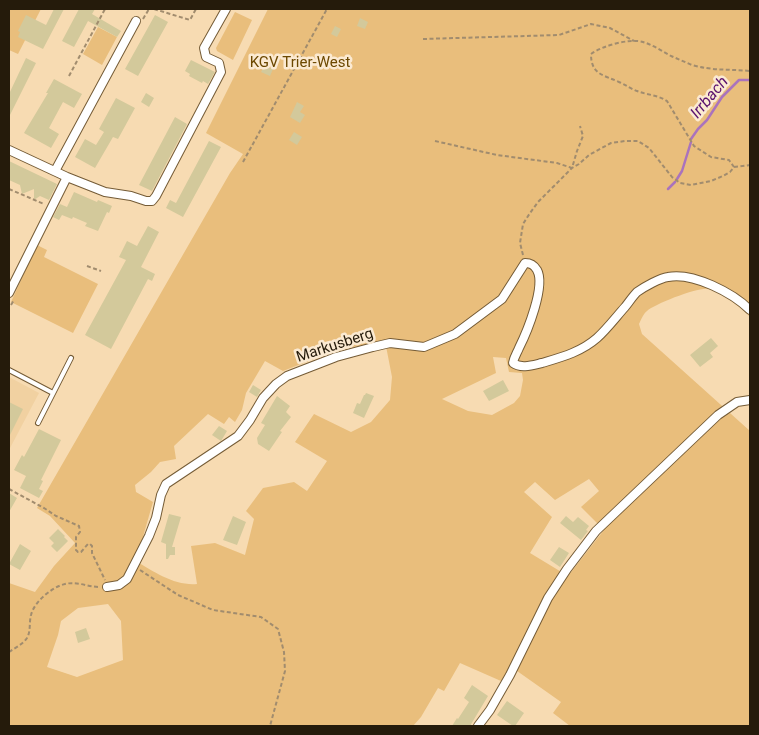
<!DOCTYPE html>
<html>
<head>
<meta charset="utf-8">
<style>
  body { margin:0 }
  #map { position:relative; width:759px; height:735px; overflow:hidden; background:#f7dbb2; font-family:Roboto,sans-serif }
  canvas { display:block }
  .frame { position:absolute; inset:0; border:10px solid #251b0b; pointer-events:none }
</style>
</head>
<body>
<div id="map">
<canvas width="759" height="735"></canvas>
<div class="frame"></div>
</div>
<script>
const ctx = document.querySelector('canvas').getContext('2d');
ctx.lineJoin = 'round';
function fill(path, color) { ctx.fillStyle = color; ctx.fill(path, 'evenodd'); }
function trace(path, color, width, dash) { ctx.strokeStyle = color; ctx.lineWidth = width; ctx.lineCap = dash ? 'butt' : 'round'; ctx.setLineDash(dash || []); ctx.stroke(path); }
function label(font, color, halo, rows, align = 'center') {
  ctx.font = font + ' Roboto,sans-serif'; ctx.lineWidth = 5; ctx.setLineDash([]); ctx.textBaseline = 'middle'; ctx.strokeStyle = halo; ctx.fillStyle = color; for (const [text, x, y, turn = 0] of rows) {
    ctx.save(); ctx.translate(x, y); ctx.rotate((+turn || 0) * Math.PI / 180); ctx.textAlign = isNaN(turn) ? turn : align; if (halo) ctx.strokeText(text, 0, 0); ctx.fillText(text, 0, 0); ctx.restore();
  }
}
const built = new Path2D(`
  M9,377l30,16 -30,57z`);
const green = new Path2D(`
  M9,9h32l-23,45 -9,-4z
  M268,9h482v308c-6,-8 -32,-27 -42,-28 -10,-2 -53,15 -61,22 -4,3 -6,9 -8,13l3,10 108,97v295h-180l-17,-13 8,-11 -51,-36 -9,15 -41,-18 -16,28 -6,-3 -17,29 -8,9h-404v-143l26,9 19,-26 21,-23 -25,-27 -13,-8 193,-335 13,-19 -37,-21zM385,341l7,36 -2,23 -19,22 -20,10 -37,-18 -19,28 32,19 -20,30 -13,-9 -31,6 -17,23 8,8 -9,36 -30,-12 -24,3 6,38c-22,2 -43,-12 -61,-23l17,-59 -17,-10 -1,-7 16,-13 9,-10 16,-3 -2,-13 34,-32 16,10 5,-7 6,5 7,-12 4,-17 19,-32 18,10 54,-21zM493,357l13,1 3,14 13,1 1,7 -3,16 -6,7 -22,12 -24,-4 -26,-12 54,-26zM589,479l10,12 -18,16 23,23 -36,46 -38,-23 22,-36 -28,-25 11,-10 20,18zM108,604l13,17 2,39 -46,17 -30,-10 11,-32 3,-14 17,-13z
  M235,12l17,8 -19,40 -16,-9 -1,-3z
  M98,27l19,10 -15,28 -19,-11z
  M37,245l10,5 -3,7 54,27 -25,49 -62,-31z`);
const stream = new Path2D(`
  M691,139l7,-10 9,-9 15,-23 17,-17h11
  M677,179l5,-8 9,-29
  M668,189l7,-7`);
const building = new Path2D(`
  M54,9h10l-21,40 -25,-12 2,-5 -2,-1 8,-16 20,10z
  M79,9h16l-3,5 29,17 -4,6 -29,-16 -14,26 -12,-6z
  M155,15l13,7 -30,54 -13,-7z
  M360,18l8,4 -3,7 -8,-3z
  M335,26l6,3 -4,8 -6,-3z
  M26,58l10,5 -27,54v-23z
  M191,60l24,12 -7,12 -5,-3 -1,2 -13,-7 1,-2 -5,-3z
  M264,66l9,3 -3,7 -9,-4z
  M54,79l28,15 -8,14 -11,-6 -14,26 10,6 -8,14 -27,-15 24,-40h-2z
  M146,93l8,5 -5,9 -8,-5z
  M116,98l19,10 -17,31 -5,-2 -18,31 -20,-11 10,-18 11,6 8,-13 -5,-3z
  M297,102l7,4 -4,6 5,3 -5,8 -10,-6z
  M175,117l12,7 -35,67 -13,-6z
  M294,132l8,5 -5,8 -8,-5z
  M209,141l12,6 -38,70 -17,-9 4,-8 6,3z
  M9,161l48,23 -8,16 -9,-4 -6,4v-11l-12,5 -2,-9 -11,-5z
  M74,192l23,10 1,-2 14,6 -3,7 -2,-1 -9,19 -13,-5 2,-3 -14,-6 -1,2 -10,-4 -3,5 -6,-3 7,-13 7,3z
  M148,226l11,6 -18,35 14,7 -3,7 -4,-2 -37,70 -26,-14 41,-75 -7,-3 8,-16 10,5z
  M711,338l7,8 -8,7 3,4 -13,10 -10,-12z
  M503,380l6,11 -20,10 -6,-10z
  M253,385l8,5 -4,7 -8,-5z
  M366,393l8,3 -10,22 -11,-5 4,-10 3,1 4,-9h1z
  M277,396l13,10 -4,6 5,5 -11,14 2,1 -13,19 -11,-7 -1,-6 8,-13 -4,-2z
  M9,402l14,7 -14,28z
  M219,426l8,5 -6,10 -9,-6z
  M39,429l22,11 -20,40 2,1 -4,8 4,2 -4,7 -19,-10 6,-12 -12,-6 8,-15 2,2z
  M9,493l8,5 -8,14z
  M169,514l12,3 -9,30h3v8h-5l-2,4h-2v-15l-5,-2z
  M233,516l13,6 -9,23 -14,-5z
  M566,516l7,6 5,-5 11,9 -3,4 2,1 -7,9 -21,-17z
  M58,529l7,7 -1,1 4,4 -11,11 -6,-6 3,-3 -5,-5z
  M20,544l11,7 -11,19 -11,-6z
  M559,547l10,6 -9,14 -10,-7z
  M86,628l4,11 -12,4 -3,-11z
  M472,685l16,11 -18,30h-18l5,-8 1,1 11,-17 -5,-4z
  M507,701l17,12 -9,13h-2l-16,-11z`);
const path = new Path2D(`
  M154,9l36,11 6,-11
  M143,19l6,-10
  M423,39l136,-4 32,-11 19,4 24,13
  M69,76l36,-67
  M435,141l62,14 60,8 15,5 5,-17 6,-15 -3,-10
  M243,162l84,-153
  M734,167l16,-2
  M9,189l35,15
  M523,255l-3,-12 3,-19 7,-11 8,-11 34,-34 7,-4 10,-9 22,-12 14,-2h13l11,7 23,29 8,6 11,2 20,-4 12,-5 7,-4 4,-5 -5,-7 -18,-3 -17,-11 -27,-45c-9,-6 -20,-6 -30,-10 -6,-2 -11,-6 -18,-9 -15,-7 -28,-7 -28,-28 11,-8 38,-16 52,-12 10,3 19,9 28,14 7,3 14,6 21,9 21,6 38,4 58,6
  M87,266l14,5
  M11,305l3,-5
  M9,489l35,19 12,8 23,10 1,6 -4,5v13l2,2h3l7,-8h2l2,2v7l13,27
  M140,570l38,25 35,15 48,7 17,12 6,23 1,19 -15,55
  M9,652c6,-4 14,-8 18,-14 4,-7 2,-16 4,-23 3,-13 21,-28 34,-31 12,-3 23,3 35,3`);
const service = new Path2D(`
  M9,370l44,23
  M38,423l33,-65`);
const minor = new Path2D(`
  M9,150l58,27 38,15 26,4 15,5h6l4,-5 65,-124 -2,-9 -13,-6 -2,-9 22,-39
  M55,171l81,-150
  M9,293l58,-116
  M107,587l12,-2 8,-6 22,-43 7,-18 5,-23 5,-11 72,-48 12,-16 13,-22 13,-14 11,-8 49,-19 37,-10 17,-4 34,4 31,-13 47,-35 23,-36c6,0 9,2 12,7 9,16 -10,62 -18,78 -2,5 -5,9 -6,15 8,6 20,2 29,0 20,-6 39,-11 55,-25 10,-9 19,-21 28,-31 4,-5 8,-11 12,-15 7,-5 23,-14 31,-15 25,-5 65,16 82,33
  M478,726l12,-16 20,-35 38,-77 19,-29 29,-38 122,-116 19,-13 13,-2`);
const parkNames = [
  ["KGV Trier-West",300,63]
];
const streetNames = [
  ["Markusberg",335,346,-18]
];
const waterNames = [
  ["Irrbach",710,98,-50]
];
fill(built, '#f1d1a1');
fill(green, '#e9be7c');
trace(stream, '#aa73bd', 2.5);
fill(building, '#d3c99b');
trace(service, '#745b36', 6);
trace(minor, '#745b36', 10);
trace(path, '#a18c6e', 2, [4, 2.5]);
trace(service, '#fff', 4);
trace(minor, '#fff', 8);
label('15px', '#6c4800', '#fbead2', parkNames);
label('15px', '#251b0b', '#fbead2', streetNames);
label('italic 16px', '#5a126e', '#fbead2', waterNames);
</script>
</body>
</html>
